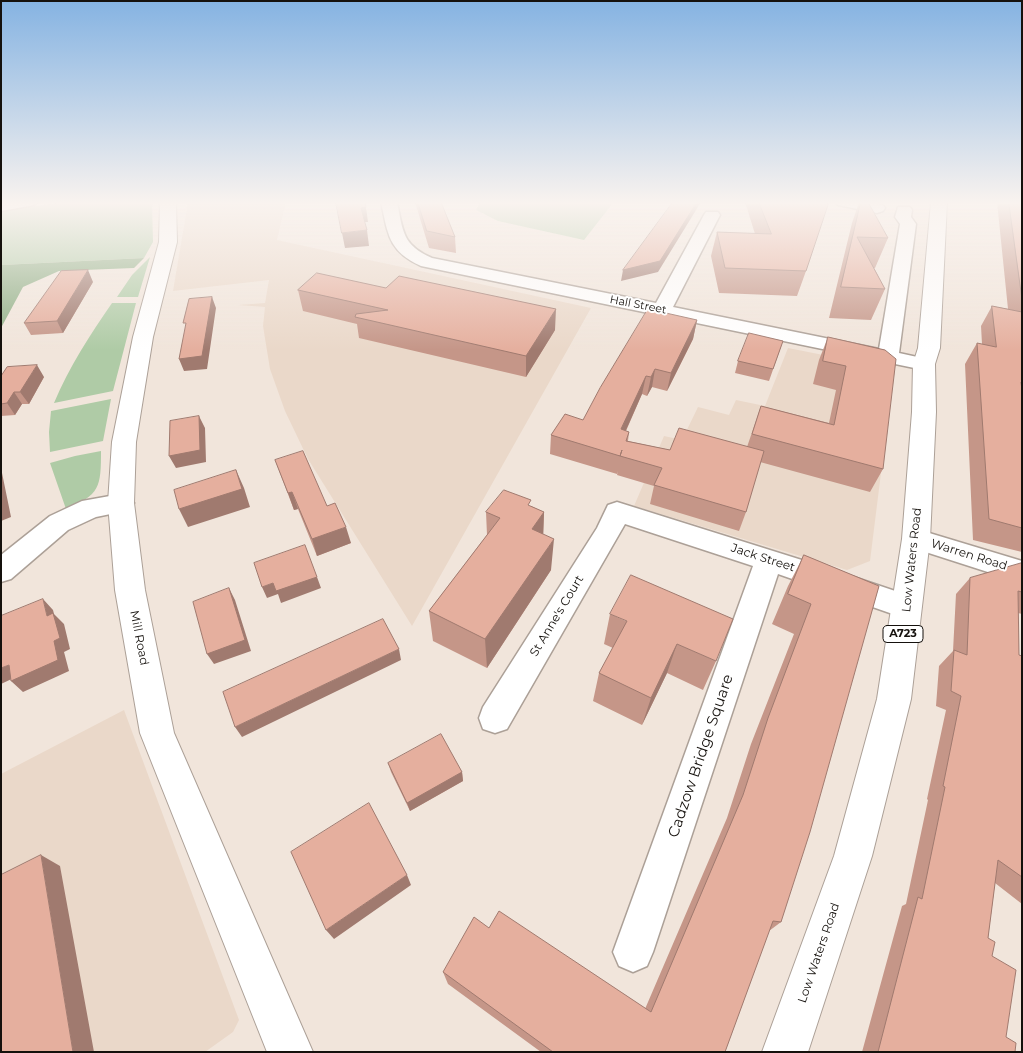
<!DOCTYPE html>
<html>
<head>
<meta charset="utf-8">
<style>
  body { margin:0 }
  #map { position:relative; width:1023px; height:1053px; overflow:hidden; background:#f1e5db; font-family:Montserrat,sans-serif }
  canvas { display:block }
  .frame { position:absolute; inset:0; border:2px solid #15110d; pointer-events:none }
</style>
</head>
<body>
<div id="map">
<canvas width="1023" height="1053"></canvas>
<div class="frame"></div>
</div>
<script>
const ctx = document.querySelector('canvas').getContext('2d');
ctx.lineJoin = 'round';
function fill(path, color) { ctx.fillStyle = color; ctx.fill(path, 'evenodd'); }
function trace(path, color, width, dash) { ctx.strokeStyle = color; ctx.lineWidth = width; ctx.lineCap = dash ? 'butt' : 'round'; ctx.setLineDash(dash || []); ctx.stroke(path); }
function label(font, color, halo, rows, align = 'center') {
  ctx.font = font + ' Montserrat,sans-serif'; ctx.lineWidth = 4; ctx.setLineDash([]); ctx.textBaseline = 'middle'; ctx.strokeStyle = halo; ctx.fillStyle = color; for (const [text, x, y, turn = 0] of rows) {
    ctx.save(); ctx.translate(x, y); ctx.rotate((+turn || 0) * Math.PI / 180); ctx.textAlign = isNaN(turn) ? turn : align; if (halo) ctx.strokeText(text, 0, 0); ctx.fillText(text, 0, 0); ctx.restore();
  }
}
const built = new Path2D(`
  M186,202h100l-9,38 314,68 -179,318 -104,-167 -23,-48 -15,-42 -7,-43 2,-19 -27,-2 27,-2 4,-23 -96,11 14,-83z
  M788,348l106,21 -24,192 -23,9 -213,-64 30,-70 18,4 16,-33 31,8 7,-15 29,6z
  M124,710l115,310 -6,12 -28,20h-204v-278z`);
const green = new Path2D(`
  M65,202h87l1,40 -9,16 -143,7v-54z
  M480,202h127l6,1 -29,37 -86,-19 -22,-11z
  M150,257l-12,40h-21l15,-22z
  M112,303h24l-23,88 -59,12c15,-36 36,-68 58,-100z
  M111,399l-8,42 -53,11 -1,-20 2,-21z
  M101,451c0,36 -1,44 -35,58l-16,-46 25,-7z`);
const forest = new Path2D(`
  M144,258l-10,10 -75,3 -36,16 -22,41v-63z`);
const minor = new Path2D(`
  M1,202h36l-3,3 -33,6z
  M381,202h16c6,29 5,43 35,56l224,45 48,-88 2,-3h12l2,3 -47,92 206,42 21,-125 -5,-7 3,-10h12l2,3 -1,7 5,7 -17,129 32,7 3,4 -3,4 -7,2 -503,-104c-33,-15 -33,-32 -40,-64z
  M835,202h36l12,3 2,3 -2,3 -6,2 -39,-8z
  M121,494l9,2 4,7 -4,7 -34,7 -28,13 -57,49 -10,3v-27l49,-39 32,-15z
  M617,502l207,65 83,28 10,3 4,9 -4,9 -10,3 -129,-45 -125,378 -6,14 -14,6 -14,-6 -6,-14 140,-386 -128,-42 -118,205 -12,4 -12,-4 -4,-11 4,-11 114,-179 11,-23z
  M916,529l106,32v22l-115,-37 -4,-7 4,-7z`);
const major = new Path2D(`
  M160,202h16l1,40 -24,95 -17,105 -2,61 11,87 29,143 139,319h-46l-127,-319 -25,-143 -7,-87 4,-61 21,-105 26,-95z
  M931,202h16l-7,146 -5,16 1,48 -6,127 -19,160 -39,157 -64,196h-46l72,-196 43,-157 25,-160 10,-127 1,-48 5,-16z`);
const wall = new Path2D(`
  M415,202h26l14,35 1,16 -27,-5z
  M745,202h81l-20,69 -9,25 -78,-3 -8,-37 6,-24 38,2z
  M859,202h9l20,36 -13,30h-1l11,21 -14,31 -42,-2 23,-95z
  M997,202h25v350l-49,-12 -8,-176 12,-21 5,1 -1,-18 11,-20 16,3z
  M93,282l-30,51 -32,2 -7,-12z
  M298,290l257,40 -29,47 -167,-39 -2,-14 -54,-13z
  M697,320l-4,19 -26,52 -15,-4 -5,9 -5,-2 -16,37 3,1 -1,9 42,9 77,-3 14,-41 68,17 7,-33 -23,-6 6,-24 9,-23 57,13 -2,119 -13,23 -110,-30 -14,50 -7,19 -89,-27 4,-18 -37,-11 1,-4 -1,3 -67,-20 1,-19 32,-15z
  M783,341l-14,40 -34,-8 3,-12z
  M1,376l43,1 -15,27h-7l-7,11 -14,1z
  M275,460l52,46 24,37 -34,13 -19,-47 -4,1z
  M531,506l13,6 -1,22 8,36 -64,98 -54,-27 -4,-30 58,-76 -1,-23z
  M804,555l75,31 -98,336 -12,9 -44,121h-184l-93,-68 -5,-12 46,-44 156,81 82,-191 24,-74 43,-110 -22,-10 16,-38z
  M1022,563v51l-4,-1 1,42 3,1v248l-27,-21 -7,55 18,99 9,15h-153l40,-146 4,-2 22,-104 -1,-1 19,-89 -10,-4 3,-40 14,-15 3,-57 14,-16z
  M610,614l106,47 -13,29 -36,-17 -25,52 -49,-24 6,-28 14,-25 -9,-4z
  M388,763l74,9 1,9 -53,30 -19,-39z`);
const shadedWall = new Path2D(`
  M697,202h4l-43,70 -37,9 2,-11z
  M366,207l2,15h-5l-2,-14z
  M367,230l2,16 -24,2 -3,-15z
  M88,270l5,12 -30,51 -6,-12z
  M212,297l4,11 -9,61 -23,2 -5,-12z
  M556,309l-1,21 -29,47v-21z
  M697,320l-4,19 -26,52 4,-18z
  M37,365l7,12 -15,27 -9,-12z
  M655,369l-3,18 -5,9 4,-19z
  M646,376l-4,18 -24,54 3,-19z
  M14,392l8,12 -7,11 -8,-12z
  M199,416l6,12 1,34 -30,6 -7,-12z
  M1,468l10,49 -10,4z
  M236,470l8,18 6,19 -62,20 -9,-18z
  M292,492l6,17 -4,1 -6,-17z
  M544,512l-1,31 -11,-14z
  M346,527l5,16 -34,13 -5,-17z
  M554,539l-3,31 -64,98 -2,-29z
  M317,577l4,11 -40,15 -3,-9 -11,4 -5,-11 11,-4z
  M229,588l6,12 16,51 -37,13 -7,-10z
  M43,599l10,11 1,4 10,10 6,25 -6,3 5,19 -46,21 -12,-11 36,-65z
  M677,644l-10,29 -25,52 9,-27z
  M399,649l2,11 -159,77 -7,-10z
  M9,665l11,10 -19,9v-16z
  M462,772l1,9 -53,30 -3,-8z
  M41,855l19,11 34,186h-21z
  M407,875l4,10 -77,54 -8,-9z`);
const building = new Path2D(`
  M336,202h29l1,5 -5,1 6,22 -25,3z
  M418,202h23l14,35 -28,-6z
  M673,202h24l-37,59 -37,9z
  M759,202h67l2,3 -22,66 -81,-3 -8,-36 54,2z
  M861,202h7l20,36 -31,-1 28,52 -44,-2z
  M1009,202h13v97z
  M88,270l-31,51 -33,2 37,-52z
  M317,273l69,15 13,-12 157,33 -30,47 -171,-39 1,-3 32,-4 -90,-20z
  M212,297l-10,59 -23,3 7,-36h-3l6,-24z
  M992,306l30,6v70h-1l1,8v138l-33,-9 -12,-176 19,4z
  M648,309l49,11 -26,53 -16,-4 -4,8 -5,-1 -25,53 8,3 -3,9 44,9 9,-22 85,23 -18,61 -92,-27 8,-17 -42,-12 2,-6 -2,6 -69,-21 14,-21 18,6 17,-32z
  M749,333l34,8 -10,28 -35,-8z
  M828,337l57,13 11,9 -13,110 -131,-35 9,-28 73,19 12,-59 -23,-5z
  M37,365l-17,27h-6l-7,11 -6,1v-28l6,-9z
  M199,416l1,34 -31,6 1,-35z
  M303,451l24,55 8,-3 11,24 -34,12 -20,-47 -4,1 -13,-33z
  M236,470l6,19 -63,20 -5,-19z
  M504,490l27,10 -3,5 16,7 -12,17 22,10 -69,100 -56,-28 71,-93 -14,-6z
  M305,545l12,32 -41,14 -3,-8 -11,4 -8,-24z
  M804,555l75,31 -69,246 -29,90 -8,-1 -48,131h-172l-110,-80 31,-55 15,11 10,-17 152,101 92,-217 25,-77 43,-114 -23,-10z
  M1022,563v29l-4,-1 1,64 3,1v221l-24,-17 -10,78 7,4 -3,14 24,14 -10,67 10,6 -1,9h-137l40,-155 4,2 23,-112 -2,-1 18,-90 -10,-5 3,-41 13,5 3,-77z
  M631,575l102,44 -17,42 -39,-17 -26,54 -52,-25 28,-52 -17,-7z
  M229,588l16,52 -38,14 -14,-52z
  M43,599l4,17 6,-3 7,25 -6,3 4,19 -47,21 -2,-16 -8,3v-52z
  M383,619l16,30 -164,78 -12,-35z
  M441,734l21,38 -55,31 -19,-40z
  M369,803l38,72 -81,55 -35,-78z
  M41,855l32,197h-72v-177z`);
const farStreetnames = [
  ["Hall Street",638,305,11]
];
const shields = [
  [903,634,40]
];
const shieldNames = [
  ["A723",903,634]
];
const streetNames = [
  ["Warren Road",969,555,17],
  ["Jack Street",763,558,18],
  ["Low Waters Road",912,560,-84],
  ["St Anne's Court",557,616,-59],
  ["Mill Road",139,638,79],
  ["Low Waters Road",819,953,-71]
];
const nearStreetnames = [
  ["Cadzow Bridge Square",701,756,-71]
];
fill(built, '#ead8c9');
fill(green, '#afcba6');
fill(forest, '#8fae85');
trace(minor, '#aca097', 3);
trace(major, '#aca097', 2);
fill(minor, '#fff');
fill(major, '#fff');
fill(wall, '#c59688');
fill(shadedWall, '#a07a6f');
fill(building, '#e5af9e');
trace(building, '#a07a6f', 1);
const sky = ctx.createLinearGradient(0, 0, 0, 350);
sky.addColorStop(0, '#85b3e2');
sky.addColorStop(0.58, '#f9f3ef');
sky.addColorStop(1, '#f9f3ef00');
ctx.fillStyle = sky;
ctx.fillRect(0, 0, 1023, 350);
label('11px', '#15110d', '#fff', farStreetnames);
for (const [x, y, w] of shields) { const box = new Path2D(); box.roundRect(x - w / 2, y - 8.5, w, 17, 4); ctx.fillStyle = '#fff'; ctx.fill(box); trace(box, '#15110d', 1); }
label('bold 11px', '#15110d', null, shieldNames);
label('12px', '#15110d', '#fff', streetNames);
label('15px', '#15110d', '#fff', nearStreetnames);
</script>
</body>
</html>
